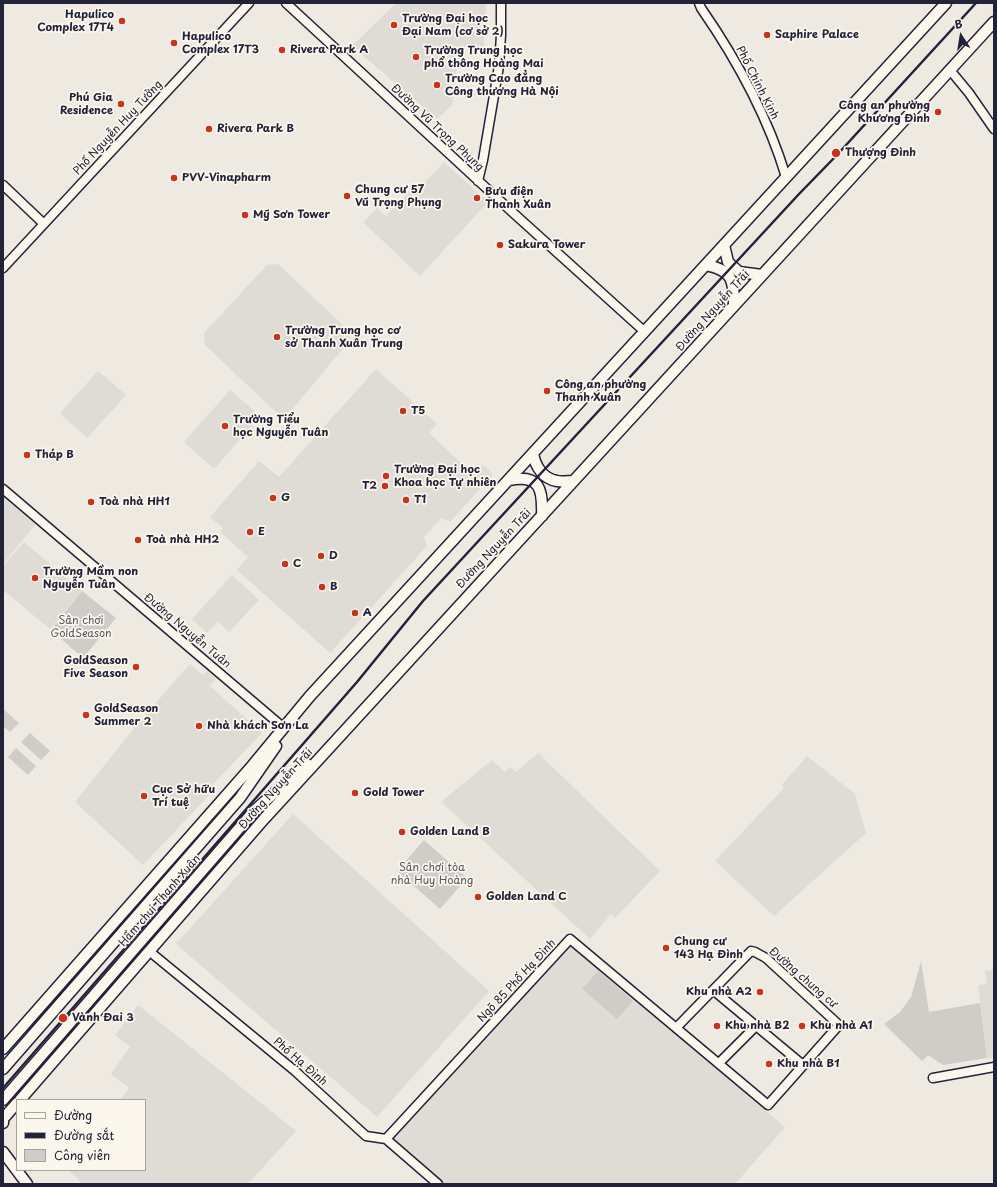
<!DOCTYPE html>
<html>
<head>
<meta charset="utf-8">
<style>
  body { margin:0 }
  #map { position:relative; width:997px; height:1187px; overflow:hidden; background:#eeeae2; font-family:"Playpen Sans",sans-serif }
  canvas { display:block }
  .frame { position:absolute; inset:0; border:4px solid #22223b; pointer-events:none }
  .legend { position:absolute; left:16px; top:1099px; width:130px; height:72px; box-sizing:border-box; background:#fbf7ec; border:1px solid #a4a2a5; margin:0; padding:5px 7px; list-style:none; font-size:12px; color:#22223b }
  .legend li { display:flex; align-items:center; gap:8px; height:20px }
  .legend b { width:20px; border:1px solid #a4a2a5 }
  .north { position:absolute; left:941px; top:16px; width:40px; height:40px; -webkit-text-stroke:3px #fbf7ec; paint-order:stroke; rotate:348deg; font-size:11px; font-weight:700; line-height:16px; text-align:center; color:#22223b }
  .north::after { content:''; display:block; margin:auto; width:14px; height:18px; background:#22223b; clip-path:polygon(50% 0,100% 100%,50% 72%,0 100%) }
</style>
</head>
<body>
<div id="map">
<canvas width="997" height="1187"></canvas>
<div class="frame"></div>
<ul class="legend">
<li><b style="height:5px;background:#fbf7ec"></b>Đường</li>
<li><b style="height:5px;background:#22223b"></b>Đường sắt</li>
<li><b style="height:11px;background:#d0cdc9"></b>Công viên</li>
</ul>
<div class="north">B</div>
</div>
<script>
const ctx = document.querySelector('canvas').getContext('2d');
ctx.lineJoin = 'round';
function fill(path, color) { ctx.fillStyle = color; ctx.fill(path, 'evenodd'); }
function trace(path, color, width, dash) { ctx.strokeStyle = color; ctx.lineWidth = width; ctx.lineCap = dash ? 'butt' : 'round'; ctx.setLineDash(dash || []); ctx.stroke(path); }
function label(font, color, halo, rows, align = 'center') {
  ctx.font = font + ' "Playpen Sans",sans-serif'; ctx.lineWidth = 3.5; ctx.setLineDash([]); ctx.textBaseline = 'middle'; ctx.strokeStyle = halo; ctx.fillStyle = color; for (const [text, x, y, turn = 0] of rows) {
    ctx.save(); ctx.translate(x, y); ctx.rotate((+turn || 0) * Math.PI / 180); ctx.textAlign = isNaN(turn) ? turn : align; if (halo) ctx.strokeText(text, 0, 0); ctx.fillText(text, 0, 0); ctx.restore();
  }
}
const built = new Path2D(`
  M396,3h90l-2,44 -24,-1 -8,59 -15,14 -85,-73z
  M444,162l44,40 -68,74 -57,-54 14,-14 9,8 28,-29 3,4z
  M278,264l70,66 2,10 -60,72 -11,3 -74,-70 -1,-12 63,-68z
  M376,369l61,55 -8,9 44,41 10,-9 10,9 -43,48 -9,-4 -17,19 3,9 -97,107 -93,-83 11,-13 -28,-25 3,-4 -13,-11 49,-56 20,16z
  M98,371l28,24 -39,43 -27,-25z
  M230,390l30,26 -46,53 -30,-27z
  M3,497l32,28 -32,39z
  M24,542l58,49 -32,38 -47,-39v-24z
  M232,575l27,25 -30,32 -11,-10 -11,11 -15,-14z
  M190,664l13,11 4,-4 6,5 3,3 -6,7 52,47 -52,54 3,4 -70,74 -68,-63 64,-80z
  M538,753l122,118 -45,47 -4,-4 -21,25 -149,-137 51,-42 13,12 5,-5 6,5z
  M807,756l48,38 11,39 -92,83 -59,-55 69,-73 -2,-3z
  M293,814l196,177 -112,126 -201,-173z
  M570,942l215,185 -50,57h-291l-52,-47z
  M994,969v88l-7,1 -9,-73 9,-1 -2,-13z
  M138,1005l158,126 -48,53h-165l-13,-12 2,-2h73v-70h-25l9,-12 -18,-14 19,-27 -15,-12z`);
const green = new Path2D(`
  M82,591l34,27 -33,40 -32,-28z
  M3,709l16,14 -9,9 -7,-6z
  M30,733l20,18 -9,9 -20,-18z
  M16,748l20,18 -8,9 -20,-18z
  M424,840l43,38 -27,31 -43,-38z
  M921,961l8,51 51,-9 7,55 -44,7 -15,-10 -6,6 -38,-37 16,-12 11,-15z
  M598,971l35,30 -16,18 -35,-30z`);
const minor = new Path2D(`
  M286,3l224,207 135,122
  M699,3l2,5c36,52 67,109 85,169
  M950,70l19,23 25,36
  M478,181l5,-21 16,-94 2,-31v-32
  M3,185l41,39
  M3,268l246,-265
  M3,489l281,239
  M149,951l146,120 71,65 20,3 52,45
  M713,990l90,75
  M719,1063l37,-37
  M933,1078l61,-11
  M386,1139l184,-200 198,166 71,-80 -73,-67 -11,-6 -4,-1 -75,77`);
const major = new Path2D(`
  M724,245l4,17 11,10 23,3
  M706,265c26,5 28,15 28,40
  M533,453c2,13 10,26 24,28 5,1 11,0 16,0
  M509,480c31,-6 34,9 33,36
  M3,1049l249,-283 58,-70 636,-693
  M3,1069l237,-271 36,-52
  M3,1100l252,-290 52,-46
  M20,1100l244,-281 730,-797
  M3,1123v-4l14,-16
  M3,1152l24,32`);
const rail = new Path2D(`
  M3,1088l354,-406 66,-81 376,-407 37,-38 140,-153`);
const markers = [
  [122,21,4,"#c8321e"],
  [394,25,4,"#c8321e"],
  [767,35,4,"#c8321e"],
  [174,43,4,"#c8321e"],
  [282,50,4,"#c8321e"],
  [416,57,4,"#c8321e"],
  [437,85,4,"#c8321e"],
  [121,104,4,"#c8321e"],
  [938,112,4,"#c8321e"],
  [209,129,4,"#c8321e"],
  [836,153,5,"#c8321e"],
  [174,178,4,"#c8321e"],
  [347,196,4,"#c8321e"],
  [477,198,4,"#c8321e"],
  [245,215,4,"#c8321e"],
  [500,245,4,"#c8321e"],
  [277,337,4,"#c8321e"],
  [547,391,4,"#c8321e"],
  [403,411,4,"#c8321e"],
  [225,426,4,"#c8321e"],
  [27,455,4,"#c8321e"],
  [386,476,4,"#c8321e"],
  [385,486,4,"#c8321e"],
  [273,498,4,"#c8321e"],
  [406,500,4,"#c8321e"],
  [91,502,4,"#c8321e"],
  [250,532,4,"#c8321e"],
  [138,540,4,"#c8321e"],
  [321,556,4,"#c8321e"],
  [285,564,4,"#c8321e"],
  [35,578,4,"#c8321e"],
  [322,587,4,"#c8321e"],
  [355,613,4,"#c8321e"],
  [136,667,4,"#c8321e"],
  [86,715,4,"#c8321e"],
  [199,726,4,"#c8321e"],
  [355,793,4,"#c8321e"],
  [144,796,4,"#c8321e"],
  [402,832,4,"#c8321e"],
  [478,897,4,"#c8321e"],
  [666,948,4,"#c8321e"],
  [760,992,4,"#c8321e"],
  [63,1018,5,"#c8321e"],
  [717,1026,4,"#c8321e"],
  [802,1026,4,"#c8321e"],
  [769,1064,4,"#c8321e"]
];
const poiNames = [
  ["Hapulico",114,15,"right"],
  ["Complex 17T4",114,28,"right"],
  ["Trường Đại học",402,19],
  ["Đại Nam (cơ sở 2)",402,32],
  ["Saphire Palace",775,35],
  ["Hapulico",182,37],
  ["Complex 17T3",182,50],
  ["Rivera Park A",290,50],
  ["Trường Trung học",424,51],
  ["phổ thông Hoàng Mai",424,64],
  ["Trường Cao đẳng",445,79],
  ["Công thương Hà Nội",445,92],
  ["Phú Gia",113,98,"right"],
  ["Residence",113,111,"right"],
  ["Công an phường",930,106,"right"],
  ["Khương Đình",930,119,"right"],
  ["Rivera Park B",217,129],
  ["Thượng Đình",845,153],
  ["PVV-Vinapharm",182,178],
  ["Chung cư 57",355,190],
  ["Vũ Trọng Phụng",355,203],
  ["Bưu điện",485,192],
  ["Thanh Xuân",485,205],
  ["Mỹ Sơn Tower",253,215],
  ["Sakura Tower",508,245],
  ["Trường Trung học cơ",285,331],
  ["sở Thanh Xuân Trung",285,344],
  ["Công an phường",555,385],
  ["Thanh Xuân",555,398],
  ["T5",411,411],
  ["Trường Tiểu",233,420],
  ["học Nguyễn Tuân",233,433],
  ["Tháp B",35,455],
  ["Trường Đại học",394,470],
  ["Khoa học Tự nhiên",394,483],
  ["T2",377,486,"right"],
  ["G",281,498],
  ["T1",414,500],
  ["Toà nhà HH1",99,502],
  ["E",258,532],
  ["Toà nhà HH2",146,540],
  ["D",329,556],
  ["C",293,564],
  ["Trường Mầm non",43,572],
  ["Nguyễn Tuân",43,585],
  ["B",330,587],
  ["A",363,613],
  ["GoldSeason",128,661,"right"],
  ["Five Season",128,674,"right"],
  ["GoldSeason",94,709],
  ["Summer 2",94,722],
  ["Nhà khách Sơn La",207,726],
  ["Cục Sở hữu",152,790],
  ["Trí tuệ",152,803],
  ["Gold Tower",363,793],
  ["Golden Land B",410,832],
  ["Golden Land C",486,897],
  ["Chung cư",674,942],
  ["143 Hạ Đình",674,955],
  ["Khu nhà A2",752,992,"right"],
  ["Vành Đai 3",72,1018],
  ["Khu nhà B2",725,1026],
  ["Khu nhà A1",810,1026],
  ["Khu nhà B1",777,1064]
];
const streetNames = [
  ["Phố Chính Kinh",757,83,63],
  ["Phố Nguyễn Huy Tưởng",118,128,-47],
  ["Đường Vũ Trọng Phụng",437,128,43],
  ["Đường Nguyễn Trãi",713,311,-48],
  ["Đường Nguyễn Trãi",494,549,-47],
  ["Đường Nguyễn Tuân",187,631,40],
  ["Đường Nguyễn Trãi",276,789,-48],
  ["Hầm chui Thanh Xuân",160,901,-49],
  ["Đường chung cư",803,978,41],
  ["Ngõ 85 Phố Hạ Đình",517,981,-47],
  ["Phố Hạ Đình",300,1062,41]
];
const parkNames = [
  ["Sân chơi",81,621],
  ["GoldSeason",81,634],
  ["Sân chơi tòa",432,868],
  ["nhà Huy Hoàng",432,881]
];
fill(built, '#dfdbd5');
fill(green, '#d0cdc9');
trace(minor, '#22223b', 11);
trace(major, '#22223b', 13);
trace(minor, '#fbf7ec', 8);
trace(major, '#fbf7ec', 10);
trace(rail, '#22223b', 2.5);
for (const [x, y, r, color] of markers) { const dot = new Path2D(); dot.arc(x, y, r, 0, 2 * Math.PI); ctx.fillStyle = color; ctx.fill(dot); trace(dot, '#fbf7ec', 1.5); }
label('bold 11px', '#22223b', '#fbf7ec', poiNames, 'left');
label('11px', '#22223b', '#fbf7ec', streetNames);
label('11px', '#565566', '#fbf7ec', parkNames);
</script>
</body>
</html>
